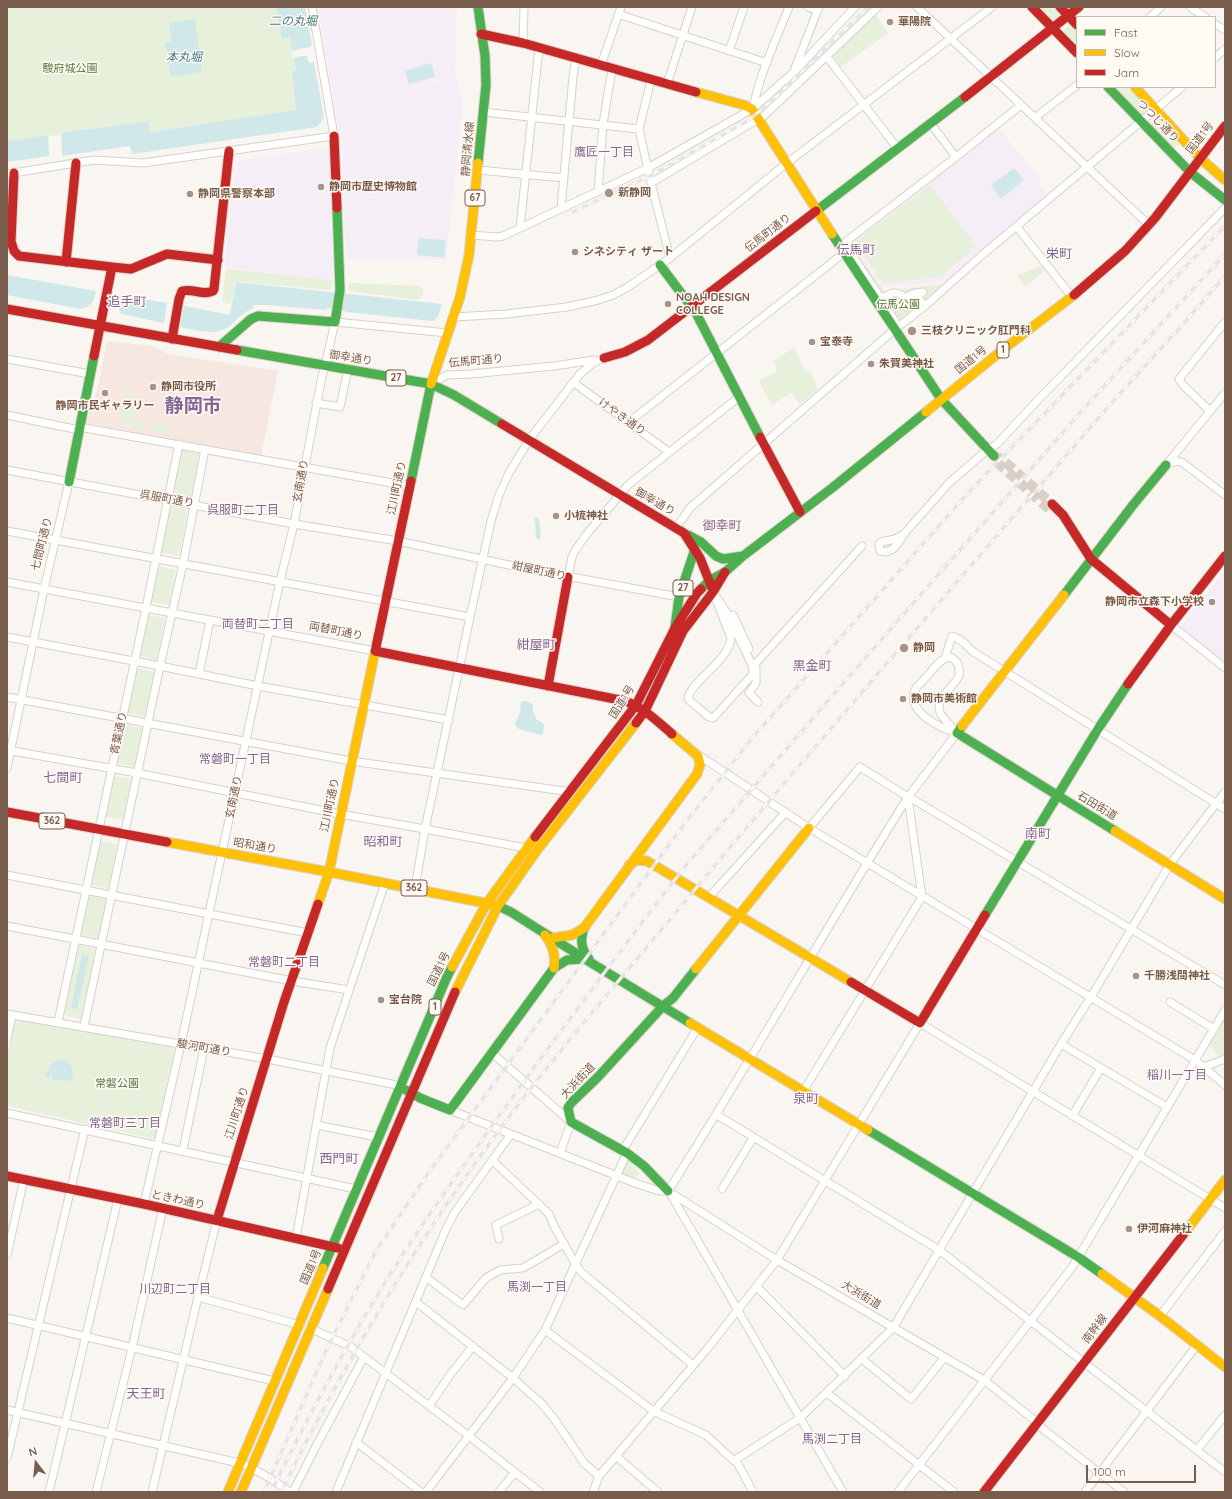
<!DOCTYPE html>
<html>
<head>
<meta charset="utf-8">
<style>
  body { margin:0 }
  #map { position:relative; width:1232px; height:1499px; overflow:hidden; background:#f9f5f0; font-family:Quicksand,sans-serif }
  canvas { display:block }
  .frame { position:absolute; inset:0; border:8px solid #7a5c4d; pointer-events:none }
  .legend { position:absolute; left:1076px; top:16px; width:140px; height:72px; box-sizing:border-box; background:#fffaf3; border:1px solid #cabbb1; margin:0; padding:5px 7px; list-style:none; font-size:12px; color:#7a5c4d }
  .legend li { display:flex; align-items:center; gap:8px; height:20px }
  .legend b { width:20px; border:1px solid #cabbb1 }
  .north { position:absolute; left:16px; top:1443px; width:40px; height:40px; -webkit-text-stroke:3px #fffaf3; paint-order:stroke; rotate:344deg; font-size:11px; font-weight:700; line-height:16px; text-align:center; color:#7a5c4d }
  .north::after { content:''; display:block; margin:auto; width:14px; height:18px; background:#7a5c4d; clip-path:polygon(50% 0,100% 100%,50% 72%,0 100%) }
  .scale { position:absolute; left:1086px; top:1465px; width:110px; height:18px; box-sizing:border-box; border:2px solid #7a5c4d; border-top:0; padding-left:5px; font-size:12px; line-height:14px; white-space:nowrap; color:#7a5c4d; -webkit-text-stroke:3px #fffaf3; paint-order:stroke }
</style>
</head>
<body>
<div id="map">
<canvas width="1232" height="1499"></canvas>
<div class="frame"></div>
<ul class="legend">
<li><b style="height:5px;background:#4caf50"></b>Fast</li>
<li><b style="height:5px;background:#ffc107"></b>Slow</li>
<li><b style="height:5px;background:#c62828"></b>Jam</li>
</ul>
<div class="north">N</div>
<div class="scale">100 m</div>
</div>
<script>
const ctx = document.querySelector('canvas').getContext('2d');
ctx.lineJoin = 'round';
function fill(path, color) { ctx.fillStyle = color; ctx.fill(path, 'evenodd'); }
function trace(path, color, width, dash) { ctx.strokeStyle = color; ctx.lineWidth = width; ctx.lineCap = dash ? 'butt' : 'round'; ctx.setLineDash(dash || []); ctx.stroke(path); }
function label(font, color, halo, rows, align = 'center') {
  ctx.font = font + ' Quicksand,"Noto Sans JP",sans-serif'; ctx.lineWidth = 3; ctx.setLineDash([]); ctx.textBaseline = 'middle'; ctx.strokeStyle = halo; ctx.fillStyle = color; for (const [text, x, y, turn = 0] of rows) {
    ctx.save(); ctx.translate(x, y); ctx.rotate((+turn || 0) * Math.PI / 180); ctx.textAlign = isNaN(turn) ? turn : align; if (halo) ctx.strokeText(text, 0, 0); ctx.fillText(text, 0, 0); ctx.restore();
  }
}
const commercial = new Path2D(`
  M107,341l46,5 15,8 110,17 -17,85 -171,-32 -3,-3 12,-39z`);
const education = new Path2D(`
  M318,7h139l-2,69 -120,31z
  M456,77l7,23 -17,160 -99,-1 -3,-35 -2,-82 -7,-34z
  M998,128l44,52 -4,3 11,13 -103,86 -63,5 -30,-42v-5z
  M330,147l3,133 -109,-13 12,-106z
  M1225,570v94l-45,-37z`);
const green = new Path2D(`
  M7,7h270l5,32 8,-3 6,35 -4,1 5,38 -147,22 -3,-11 -86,12v3l-12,2 -1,-3 -41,6z
  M1037,7h17l5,7 -4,5h-5z
  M876,15l12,18 -47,34 -8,-11z
  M1069,26l3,1 5,5v18l-14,-18 2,-3z
  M1113,87h15l19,20 1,4 -6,4z
  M1152,120l6,1 20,21 1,3 -6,4 -23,-26z
  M930,185l46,61 -35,31 -58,6 -28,-42z
  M851,243l33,48 61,-7 -51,46 -50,-82z
  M1041,266l4,4 -20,17 -8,-12z
  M228,269l103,11 1,2 -1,7 -3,1 -92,-9 -5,22c-3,1 -6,1 -9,-2l4,-31z
  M350,283l71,3 3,4 -2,7 -4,3 -69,-9 -1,-7z
  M794,347l12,25 5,-1 7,18 -19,16 -7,-13 -20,13 -13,-24 17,-9 1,-4 -3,-7z
  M124,391l9,2 -2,15 4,1 -2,11 12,2 -1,8 -20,-4 1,-7 -5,-1z
  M162,421l5,1 -2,11 -16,-3 2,-7 10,2z
  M182,450l18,3 -8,44 -19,-4z
  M169,506l19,4 -9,46 -19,-4z
  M157,566l19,4 -7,35 -18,-3z
  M147,615l18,3 -8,42 -18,-4z
  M135,668l21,4 -9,45 -21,-4z
  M124,725l19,3 -8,39 -19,-4z
  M113,776l19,3 -9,41 -18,-4z
  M100,841l17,3 -8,44 -18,-3z
  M89,895l18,4 -8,39 -18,-3z
  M78,945l18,4 -15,70 -18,-4z
  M15,1018l160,30 -20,91 -148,-33v-47z
  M1224,1018l1,2v36l-5,2 -11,-13z
  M626,1159l5,4 8,11 -1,3 -4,2 -15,-5z`);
const water = new Path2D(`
  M276,7h29l7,39 -11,3 2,7h4l2,7 5,-1 10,56 -7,9 -185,27 -2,-8 -68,10v-5l-13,1v4l-42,6v-21l41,-6 1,3 12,-2v-3l87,-12 2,11 146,-22 -4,-38 4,-2 -6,-33 -8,2z
  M195,19l7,53 -31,5 -6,-34 7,-2 -3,-18z
  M431,63l4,14 -26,7 -4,-13z
  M1014,168l10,12 -23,19 -10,-14z
  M419,238l27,2 -2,18 -27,-3z
  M7,275l89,16c-2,10 -5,16 -16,18l-73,-14z
  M236,282l206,22 -4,13 -5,4 -87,-9 -1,-1 -18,-3 -1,2 -58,-5h-14l-1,3c-9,4 -16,11 -23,18 -15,11 -34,4 -50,1l4,-21 46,9z
  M119,295l48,8 -3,20 -43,-9 -4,-9z
  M536,517l3,2 2,16 -1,4h-3c-3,-4 0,-13 -3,-21z
  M525,701l6,2 2,2v8l2,2 1,4 8,5 -1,10 -3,1 -21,-6 -4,-4c1,-6 4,-8 5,-13 1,-3 0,-7 1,-10z
  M82,954l7,2 -12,54 -6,-2z
  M61,1059c16,4 9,14 13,23l-7,-2 1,-4 -2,-6 2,6 -1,4 -3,1 -6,-2 -4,1 -3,-3 3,-7 6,-2 5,2 -3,-2c-6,-1 -11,2 -12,9l-6,-1v-1l3,-2c3,-8 5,-12 14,-14z`);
const pier = new Path2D(`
  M305,48v2h-2l3,5 -13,3 -1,-7z
  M59,132h2l1,24h-2v-3l-9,1v3h-2l-1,-24 2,3 9,-1z`);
const secondaryTunnel = new Path2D(`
  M1049,509l-51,-46 -4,-7 8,3 50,45`);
const street = new Path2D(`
  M808,7l10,4
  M917,7l232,218
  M1190,7l15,10
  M618,14l149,49
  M1150,17l11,-10
  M1215,24l10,6
  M523,43l1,-36
  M729,51l15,-44
  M827,57l71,92
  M1215,58l10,-9
  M601,65l20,-58
  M795,68l24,-61
  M651,80l-12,49 12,54 19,75
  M667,84l25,-77
  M753,108c7,-35 23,-68 36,-101
  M483,112l156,17
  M1036,117l41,-32
  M931,124l25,33
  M478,170l86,8
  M7,174l87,-14 49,3 191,-27 -22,-129
  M651,183l114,-68 113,-108
  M598,192l5,-68 9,-55
  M561,208l12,-131 3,-19
  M1017,227l55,70
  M520,228l19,-180
  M471,235l26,2 6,-1 145,-68 104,-59 42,-37 61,-65
  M841,245l8,6 34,50 23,6 11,-10 8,9
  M840,246l116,-89 65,-52
  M881,299c10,-6 14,-10 24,-1l9,-5 9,-1 -6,5
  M892,304l-5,4 8,13 -1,3
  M454,317l52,-3 61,-7 31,-7 15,-5 15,-8 42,-29 117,-95 205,-156
  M7,359l83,15
  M574,383l95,69
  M431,384l16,-9 24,-1 83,-8 40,-6
  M316,403l24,4 8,-38
  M1210,411l-28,-27 -3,-5 46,-57
  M7,415l72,15
  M629,422l215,-169
  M79,427l330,59
  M1166,464l12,-3 5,2 42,32
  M1166,465l59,-72
  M7,470l287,54 104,17 120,26 161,30
  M676,528l14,-20 204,-178 31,-24 56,-50 201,-169
  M7,531l463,86
  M904,534l-9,5 -14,3 -2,2 1,7 6,1 7,-3 5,-6 6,-9 45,-51 38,-33 10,-6 41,-44 187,-192
  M568,577l4,-20 3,-6 11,-16 42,-50 111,-88
  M7,582l368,69
  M713,592l14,21 25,52 1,5 -1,5 -37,41 -2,2 -4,-1 -20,-17 -1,-3c7,-19 42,-38 43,-59z
  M733,615l16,34
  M1171,625l54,43
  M7,637l153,29 98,20 191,34
  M950,657c8,3 10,10 9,19 -6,12 -28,25 -17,40 5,6 10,11 15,17 -17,-5 -53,-22 -41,-45 4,-5 9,-9 13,-14 6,-7 11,-15 21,-17z
  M945,658l7,-22c9,3 14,8 20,15l253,158
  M756,663l106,-117
  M756,668v15l-7,10 9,9
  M199,674l11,-54
  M7,697l344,64 220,31
  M7,750l130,23 203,41 85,15 101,19
  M697,754l112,74 386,232 30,25
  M7,768l37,-179 25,-107
  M909,797l316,188
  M7,875l301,58
  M415,888l10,-59 45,-212 21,-96 8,-26 10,-22 20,-33 50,-65 14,-12 11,-5
  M709,897l76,-84
  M7,926l285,55 57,9
  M1170,1002l44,27
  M7,1014l260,45 125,25 9,3
  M58,1022l88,-414 33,-164
  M84,1026l76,-360 23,-102 22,-115
  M7,1039l5,-24
  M1061,1044l106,63
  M491,1052l80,70 -11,31
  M1204,1067l21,-8
  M804,1090l118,-193 -14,-100 49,-64
  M450,1110l185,73 24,8h9l109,69 207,120 54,43 5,6 81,63
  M7,1113l349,76
  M717,1115l222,135 286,222
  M1072,1116l29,-48
  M316,1125l62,12
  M183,1150l21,-102
  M623,1150l75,-123
  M492,1160l57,54 5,12 22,39 5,7 112,93
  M722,1189l31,-51
  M668,1191c83,-129 158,-264 240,-394l-48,-30 -51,61
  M670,1193l173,299
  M144,1204l37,-160 99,-463 14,-57 28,-148 3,-10 10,-44 113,11
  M296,1238l34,-190 55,-165
  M499,1239l-3,-14 43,-21
  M7,1255l17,-76
  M427,1278l36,27 23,-27 14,-8 23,-2 41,-24
  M757,1287l88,89
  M198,1297l102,28
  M416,1302l97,76 29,26 13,16 29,43 15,13
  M1160,1316l65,-85
  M7,1318l267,63
  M310,1328l41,19 118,89 71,56
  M545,1330l110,82 51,23 25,23 7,6 15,28
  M862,1359l49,40 33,-41
  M827,1393l127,99
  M429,1406l21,-31 23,-29
  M7,1410l232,53c20,7 35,17 51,29
  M356,1442l65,50
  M1197,1450l28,-35
  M617,1457l41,35
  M7,1458l78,-329
  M735,1460l65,-42 93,-90 168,-284 33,-52 76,-128 55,-72
  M49,1492l69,-293
  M96,1492l36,-144 31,-140
  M152,1492l46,-195 19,-77
  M293,1492l22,-44 49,-91
  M336,1492l110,-263 9,-17 56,-78
  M426,1492l87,-114 32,-48 82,-177
  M499,1492l16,-20
  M593,1492l6,-16 109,-128 69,-88 143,-237 305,185
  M898,1492l175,-226 152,-256
  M1085,1492l112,-147`);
const fast = new Path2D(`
  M478,7l7,49 1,29 -8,78
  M1108,87l82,85 35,28
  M816,211l149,-114
  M832,234l109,165 53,57
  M660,265l36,48 64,124
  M219,347l32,-28 7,-3 77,6 5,-32 -3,-82
  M237,350l194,34 23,11 48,29
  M411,481l20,-97
  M69,482l25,-126
  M688,535l13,7 15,14 7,3 20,-3
  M701,589l8,-8 16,-9 18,-16 89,-68 94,-76
  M1064,595l69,-90 33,-40
  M675,627l4,-30 16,-48
  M962,726l-5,7 158,98
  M498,906l13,6 82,52 97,59
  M985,915l113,-186 30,-45
  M584,928c-4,12 -3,21 5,31
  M406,1090l14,8 30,12 104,-142 13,-8 16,-1
  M868,1130l210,127 24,17
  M668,1191l-24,-25 -17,-13 -56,-31 -3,-14 3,-5 27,-26 65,-71 10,-8 23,-29
  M323,1268l123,-289 6,-12`);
const slow = new Path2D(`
  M1135,87l65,71 25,22
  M696,92l48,13 8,4 80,125
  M431,384l29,-87 9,-42 9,-92
  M926,412l79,-64 69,-53
  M962,726l102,-131
  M1115,831l110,68
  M167,842l162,30 166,33
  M629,865l8,-5 10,1 204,121
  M318,904l11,-32 47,-225
  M545,935c8,10 11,20 9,33
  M552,938l20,-3 12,-7 113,-154 3,-9 -2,-9 -26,-22
  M452,967l35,-64 48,-66
  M696,969l113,-141
  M455,992l43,-86 37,-53 101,-130
  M690,1023l178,107
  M1183,1235l42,-55
  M1102,1274l58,42 65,51
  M228,1492l95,-224
  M241,1492l87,-203`);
const jam = new Path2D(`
  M1032,7l45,46
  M1060,7l17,18
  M481,34l42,9 173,49
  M965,97l114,-90
  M334,136l3,72
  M14,173l-3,68 3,10 5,5 93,11 -18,89
  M66,262l10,-99
  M112,267l19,2 36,-15 51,6
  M1074,295l51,-44 30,-33 70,-92
  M7,309l230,41
  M172,339l7,-40 3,-8c11,-3 21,5 31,0l1,-2 15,-138
  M604,358l21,-6 23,-12 168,-129
  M502,424l182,109 16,25 12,30
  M760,437l40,75
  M1052,504l11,11 28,44 80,66
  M376,647l35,-166
  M375,651l250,50c19,7 32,20 47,33
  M1128,684l43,-59 54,-69
  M548,686l20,-109
  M636,723l9,-12 38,-80 30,-39 12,-20
  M7,812l160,30
  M535,837l101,-132 39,-77 22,-35 4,-4
  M851,982l69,41 65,-108
  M7,1176l137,28 194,44
  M217,1220l67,-218 34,-98
  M328,1289l127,-297
  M984,1492l199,-257`);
const rail = new Path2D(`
  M566,215l84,-39 99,-56 26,-22 93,-91
  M264,1492l64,-146 48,-95 53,-79 259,-353 66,-83 213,-242 258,-268
  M271,1492c46,-93 95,-185 154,-271 42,-61 86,-122 130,-182 44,-59 87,-118 133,-176l158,-183 241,-275 138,-151
  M281,1492c63,-129 136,-252 222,-367 58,-78 122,-151 184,-226 140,-169 285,-334 428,-500l62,-68 48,-55`);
const markers = [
  [890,22,4,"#a69286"],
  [321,187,4,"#a69286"],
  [609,193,5,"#a69286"],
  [190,194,4,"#a69286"],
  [575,252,4,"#a69286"],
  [668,304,4,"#a69286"],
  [912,331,5,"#a69286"],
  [812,342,4,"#a69286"],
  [871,364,4,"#a69286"],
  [153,387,4,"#a69286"],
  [105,393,4,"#a69286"],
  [556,516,4,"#a69286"],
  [1212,602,4,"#a69286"],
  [904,648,5,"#a69286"],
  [903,699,4,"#a69286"],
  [1136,976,4,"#a69286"],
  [381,1000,4,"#a69286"],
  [1129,1229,4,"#a69286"]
];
const shields = [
  [475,198,20],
  [1003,350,12],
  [396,378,20],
  [683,588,20],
  [52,821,26],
  [414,888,26],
  [435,1007,12]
];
const shieldNames = [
  ["67",475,198],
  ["1",1003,350],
  ["27",396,378],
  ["27",683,588],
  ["362",52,821],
  ["362",414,888],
  ["1",435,1007]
];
const poiNames = [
  ["華陽院",898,22],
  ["静岡市歴史博物館",329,187],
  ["新静岡",618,193],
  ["静岡県警察本部",198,194],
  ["シネシティ ザート",583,252],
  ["NOAH DESIGN",676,298],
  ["COLLEGE",676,311],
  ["三枝クリニック肛門科",921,331],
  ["宝泰寺",820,342],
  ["朱賀美神社",879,364],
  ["静岡市役所",161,387],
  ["静岡市民ギャラリー",105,406,"center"],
  ["小梳神社",564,516],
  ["静岡市立森下小学校",1204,602,"right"],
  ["静岡",913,648],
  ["静岡市美術館",911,699],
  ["千勝浅間神社",1144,976],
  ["宝台院",389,1000],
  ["伊河麻神社",1137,1229]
];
const parkNames = [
  ["駿府城公園",70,69],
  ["伝馬公園",898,305],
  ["常磐公園",117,1084]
];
const streetNames = [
  ["つつじ通り",1158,121,46],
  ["国道1号",1200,138,-52],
  ["静岡清水線",468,149,-85],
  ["伝馬町通り",768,233,-38],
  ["御幸通り",351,358,9],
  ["国道1号",971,360,-39],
  ["伝馬町通り",476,361,-5],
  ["けやき通り",622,417,36],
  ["玄南通り",301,481,-80],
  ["江川町通り",397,488,-78],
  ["呉服町通り",167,499,10],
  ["御幸通り",655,502,30],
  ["七間町通り",42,544,-76],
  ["紺屋町通り",539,571,12],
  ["両替町通り",336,631,11],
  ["国道1号",622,702,-58],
  ["青葉通り",119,733,-78],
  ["玄南通り",234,797,-78],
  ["江川町通り",330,805,-78],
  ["石田街道",1097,806,31],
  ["昭和通り",255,846,10],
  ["国道1号",439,969,-64],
  ["駿河町通り",204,1048,10],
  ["大浜街道",578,1081,-47],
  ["江川町通り",237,1113,-72],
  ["ときわ通り",178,1200,12],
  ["国道1号",311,1267,-67],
  ["大浜街道",861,1295,31],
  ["南幹線",1095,1329,-53]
];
const waterNames = [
  ["二の丸堀",293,21],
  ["本丸堀",184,57]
];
const neighbourhoodNames = [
  ["鷹匠一丁目",604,152],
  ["呉服町二丁目",243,510],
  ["両替町二丁目",258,624],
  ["常磐町一丁目",235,759],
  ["常磐町二丁目",284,962],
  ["稲川一丁目",1177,1075],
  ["常磐町三丁目",125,1123],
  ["馬渕一丁目",537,1287],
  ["川辺町二丁目",175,1289],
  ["馬渕二丁目",832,1439]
];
const quarterNames = [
  ["伝馬町",856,250],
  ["栄町",1059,254],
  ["追手町",127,302],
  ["御幸町",722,526],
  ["紺屋町",536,645],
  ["黒金町",812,666],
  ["七間町",63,778],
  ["南町",1038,834],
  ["昭和町",383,842],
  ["泉町",806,1099],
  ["西門町",339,1159],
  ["天王町",146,1394]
];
const townNames = [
  ["静岡市",193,406]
];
fill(commercial, '#f6e8e1');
fill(education, '#f6eef6');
fill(green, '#e7f0db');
fill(water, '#d0e8ea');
fill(pier, '#f9f5f0');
trace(secondaryTunnel, '#d9cfc7', 10, [10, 5]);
trace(street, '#d7d1cb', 9);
trace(fast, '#d9d2cb', 11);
trace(slow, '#d9d2cb', 11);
trace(jam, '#d9d2cb', 11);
trace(street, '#fefefd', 7);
trace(fast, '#4caf50', 9);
trace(slow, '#ffc107', 9);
trace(jam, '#c62828', 9);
trace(rail, '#e6e3e7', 3.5);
trace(rail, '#fffaf3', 2, [6]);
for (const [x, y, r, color] of markers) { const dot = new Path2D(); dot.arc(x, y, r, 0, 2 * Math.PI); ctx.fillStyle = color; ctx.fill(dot); trace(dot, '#fffaf3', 1.5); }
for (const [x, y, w] of shields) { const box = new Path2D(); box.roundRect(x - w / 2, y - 8, w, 16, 3); ctx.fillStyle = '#fffaf3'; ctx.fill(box); trace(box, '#7a5c4d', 1); }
label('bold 10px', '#7a5c4d', null, shieldNames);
label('bold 11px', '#7a5c4d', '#fffaf3', poiNames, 'left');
label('11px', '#537a41', '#fffaf3', parkNames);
label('11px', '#7a5c4d', '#fffaf3', streetNames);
label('italic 12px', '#437c86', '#fffaf3', waterNames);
label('12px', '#846695', '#fffaf3', neighbourhoodNames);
label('13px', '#846695', '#fffaf3', quarterNames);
label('bold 19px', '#846695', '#fffaf3', townNames);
</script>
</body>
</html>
